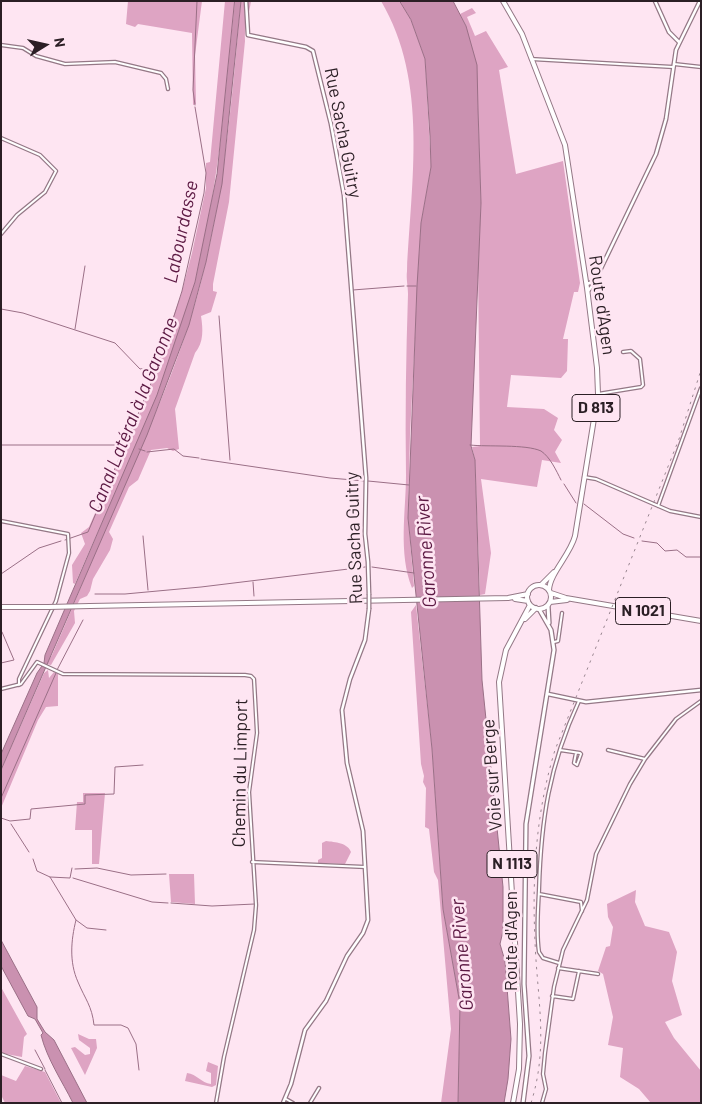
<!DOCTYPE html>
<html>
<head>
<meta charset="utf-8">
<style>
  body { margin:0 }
  #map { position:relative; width:702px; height:1104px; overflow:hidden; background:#fee5f2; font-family:Barlow,sans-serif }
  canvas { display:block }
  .frame { position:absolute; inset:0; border:2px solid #2b1f25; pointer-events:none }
  .north { position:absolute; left:20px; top:20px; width:50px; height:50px; -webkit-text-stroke:4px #fee5f2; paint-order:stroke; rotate:80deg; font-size:14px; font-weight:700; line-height:20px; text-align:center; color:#2b1f25 }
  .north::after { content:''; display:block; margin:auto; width:18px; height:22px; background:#2b1f25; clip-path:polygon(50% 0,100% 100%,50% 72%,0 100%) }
</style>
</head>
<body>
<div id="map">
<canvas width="702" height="1104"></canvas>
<div class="frame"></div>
<div class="north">N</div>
</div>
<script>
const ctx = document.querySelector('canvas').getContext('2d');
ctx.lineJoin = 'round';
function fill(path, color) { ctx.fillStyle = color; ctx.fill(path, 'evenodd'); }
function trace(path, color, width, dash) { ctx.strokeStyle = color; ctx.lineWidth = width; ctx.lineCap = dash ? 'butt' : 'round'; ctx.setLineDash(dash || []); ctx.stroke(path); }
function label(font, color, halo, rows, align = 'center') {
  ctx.font = font + ' Barlow,sans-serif'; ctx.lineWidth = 5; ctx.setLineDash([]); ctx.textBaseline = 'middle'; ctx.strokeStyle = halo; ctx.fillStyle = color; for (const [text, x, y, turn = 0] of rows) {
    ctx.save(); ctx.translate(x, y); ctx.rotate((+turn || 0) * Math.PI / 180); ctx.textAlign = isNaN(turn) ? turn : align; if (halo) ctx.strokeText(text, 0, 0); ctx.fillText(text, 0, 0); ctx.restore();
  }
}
const forest = new Path2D(`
  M128,1h74l-7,54 1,49 -3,1 -1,-72 -54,-9 -3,3 -9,-3z
  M225,1h10c-9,95 -17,188 -40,281 -27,104 -77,203 -120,302l-2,-1 -1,-18 13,-21 -4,-11 8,-6 35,-80 4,-5 25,-62 1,-11 27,-74 11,-42 14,-65v-25l4,-1z
  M241,1h10c-2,14 -7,26 -6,40l-16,161 -16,82v7l4,1 -6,20 -10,4c2,13 3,26 -6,37l-20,56 4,40 -6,2 -6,-3 -16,2 -13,30 -9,7 -20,45 4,7 -3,11 -17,29 -3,12 -3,5 -7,3 -6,12 1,12 -24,42 -5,-1 6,-9c20,-45 38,-91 57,-136 34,-78 71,-154 92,-237 24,-92 31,-186 40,-281z
  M381,1h19l11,19 14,39 6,108 -10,56 -11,211 -2,84 6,68 -2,2c-14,-35 -6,-77 -6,-113 -1,-61 0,-120 2,-181 0,-8 -2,-15 -1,-23 4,-89 22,-189 -26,-270z
  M472,8l4,5 -9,4 8,19 11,-5 22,36 -9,3 17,104 47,-13 17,122 -2,9h-4l-11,47h5l-1,32 -6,7 -50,-3 -4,32 37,2 14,9 -4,12 8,10 -7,12 6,11 -19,-3 -5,27 -56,-8 10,74 -6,41 -5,1 -5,-135 -3,-13 8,-1 -2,-180 3,-63 -3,-94 -12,-83 -6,-12z
  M416,605l16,144 11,160 17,95 -2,99h-17l10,-74 -13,-149 -4,-8 -5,-43 -4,-2 1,-39 -3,-6 1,-6 -3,-12 -10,-152z
  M48,670l1,8 5,-6 4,2v32l-12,1 -8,13 -37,88v-38l43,-97z
  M83,793h22l-6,71h-7v-34h-17l2,-28h6z
  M326,841c9,1 22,2 25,11l-6,12 -27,-1v-3l4,-2v-15z
  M169,874h25l1,30 -24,-2z
  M636,890l-1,12 10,24 24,6 8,20 -5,29 10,34 -17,7 9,16 27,33v32h-50l-12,-14 -19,-12 3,-29 -15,-3 5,-28 -10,-43 -5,-3 8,-24 4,-1 3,-19 -5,-10 -1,-13z
  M1,987l26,47 -3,3 -2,20 -21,-4z
  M78,1034l11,5h7l1,9 -12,27 -14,-27 4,-1 10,8 5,-1v-6l-11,-8z
  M208,1062l10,4 -2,19 -4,2 -27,-6 2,-8c10,1 14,10 24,11v-11l-5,-2z
  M25,1066l20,6 16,31h-56l-4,-8v-20l15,6z`);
const water = new Path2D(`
  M235,1h6l-19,183 -16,78 -17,63 -42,110 -146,335v-16l36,-81 7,-10 1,-8 112,-260 38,-113 22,-108z
  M400,1h53l13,25 11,39 1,44 3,94 -10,243 4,14 7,220 21,207v44l-3,13 5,17 6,78 -3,40 -4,24h-46l2,-99 -17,-95 -11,-160 -24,-231 9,-232 4,-63 10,-56 -1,-31 -5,-77 -14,-39z
  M1,940l36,67v12l8,13 9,8 33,63h-14c-11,-22 -26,-44 -32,-68l2,-2 -8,-14 -7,-3 -27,-50z`);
const stream = new Path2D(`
  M195,105l-2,-15 4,-89
  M407,286h9
  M353,290l51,-4
  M1,309l22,4 92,30 25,26 18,-3 24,-75 22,-98 2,-20 -11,-66
  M219,316l11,144
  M75,329l10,-63
  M1,445h120
  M470,445c17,2 56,-1 71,6 9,6 15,19 20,29
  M139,449l6,2
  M147,452l27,-3 9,7 16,2
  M201,459l129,19 35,3
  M368,481l41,4
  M564,484l12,19
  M584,504l39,30 11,4
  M143,536l5,54
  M65,540l23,-8 70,-165
  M642,541l15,2 8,8 12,-1 9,7h15
  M372,567l42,6
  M1,574l38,-26 22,-7
  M253,582l1,14
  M95,594h30l76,-7 164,-20
  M1,663l13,-3 -12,-28
  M57,670l26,-50
  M1,798l55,-125
  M1,818l9,3 20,-2 1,-10 54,-5v-9l29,-1 1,-27 28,-2
  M11,824l18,28
  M33,859l4,12 13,6 26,43c-5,20 -7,42 2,62 7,17 14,24 16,43h27l7,3 8,16 3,26
  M75,869l22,-1 34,7 35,-1
  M50,877l20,1 2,-10
  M73,878l79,24 16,1
  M171,903l41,3 43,-2
  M76,920l11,8 19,2
  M35,1050l10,19
  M45,1070l17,33`);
const minor = new Path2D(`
  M1,45l22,3 13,8 29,8 50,-2 46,11 5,6 2,10
  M531,59l142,8
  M674,64l27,3
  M1,138l39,17 16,16 -11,21 -28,23 -16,19
  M598,394l43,-7 2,-2 -3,-26 -9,-8 -8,1
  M584,477l12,2 74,32 31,6
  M658,506l43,-118
  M1,521l67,13 1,19 -13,48 -37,78v6
  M554,642l4,-1 4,-28
  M1,689l20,-5 16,-22 26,12 182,1 6,1 3,3 3,54 -8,59 7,113 -2,25 -30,127 -8,46
  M560,750l20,3 1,1 -4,11 -3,-2 2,-10
  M608,750l37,9
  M252,862l113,5
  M539,894l42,8 1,9
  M559,963l-16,-5 -4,-6c-3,-20 -1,-41 0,-62 2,-70 10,-124 40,-189
  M558,968l40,6
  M552,996l21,3 6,-28
  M1,1054l40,15
  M286,1099l7,4
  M310,1103l9,-15
  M542,1103l4,-14 -3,-15 2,-21 9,-66 9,-37 24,-50 9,-46 34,-70 15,-25 31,-40 25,-18`);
const tertiary = new Path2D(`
  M246,1l2,34 58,12 7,4 18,73 13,71 22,283 -1,56 3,28 1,32
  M655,1l14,31 10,10
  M587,284l5,-2 1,3 -5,6
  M593,285l63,-131 10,-35 10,-69 24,-49
  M548,694l38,8 115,-12
  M283,1103l8,-19 14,-54 21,-29 21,-45 16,-23 5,-13 -5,-89 -16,-68 -5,-53 8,-31 15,-39 4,-31`);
const secondary = new Path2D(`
  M548,606l1,17
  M523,1103l6,-47 -5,-72 2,-160 28,-174 -3,-20 -12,-21`);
const primary = new Path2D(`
  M503,1l19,33 43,111 22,143 10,80 1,26 -23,142c-5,19 -25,37 -26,54
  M541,585l13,-13
  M527 597a12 12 0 1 1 24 0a12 12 0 1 1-24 0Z
  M551,593l15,5 135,23
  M515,599l13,2
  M550,602l17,-2
  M90,606l418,-8 20,-4
  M1,607h47
  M525,619l11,-11
  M513,1103l6,-34 1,-45 -21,-342 7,-32 24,-45`);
const rail = new Path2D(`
  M531,1103c18,-57 6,-105 4,-162 -3,-65 1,-129 20,-191l124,-311 22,-69`);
const tertiaryBridge = new Path2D(`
  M369,594v15`);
const primaryBridge = new Path2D(`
  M48,607l42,-1`);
const shields = [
  [596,408,48],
  [643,611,55],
  [512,864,50]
];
const shieldNames = [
  ["D 813",596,408],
  ["N 1021",643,611],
  ["N 1113",512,864]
];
const streetNames = [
  ["Rue Sacha Guitry",343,133,79],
  ["Route d'Agen",602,305,82],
  ["Rue Sacha Guitry",354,538,-92],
  ["Chemin du Limport",240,773,-89],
  ["Voie sur Berge",492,775,-94],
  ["Route d'Agen",511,941,-90]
];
const waterNames = [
  ["Labourdasse",181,232,-78],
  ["Canal Latéral à la Garonne",133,415,-68],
  ["Garonne River",426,552,-94],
  ["Garonne River",462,955,-95]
];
fill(forest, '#dea4c3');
fill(water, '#ca91b0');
trace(water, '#9a6f86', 1);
trace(stream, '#9a6f86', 1);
trace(minor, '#947886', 4.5);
trace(tertiary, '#947886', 5);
trace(secondary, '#947886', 5.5);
trace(primary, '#947886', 6);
trace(minor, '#fff', 2);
trace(tertiary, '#fff', 2.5);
trace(secondary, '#fff', 3);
trace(primary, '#fff', 4);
trace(rail, '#998690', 1, [2.5, 5]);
trace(tertiaryBridge, '#947886', 5, []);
trace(primaryBridge, '#947886', 6, []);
trace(tertiaryBridge, '#fff', 2.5);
trace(primaryBridge, '#fff', 4);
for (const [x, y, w] of shields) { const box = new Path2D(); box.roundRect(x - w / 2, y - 13.5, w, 27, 4); ctx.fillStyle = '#fee5f2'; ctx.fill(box); trace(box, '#2b1f25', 1); }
label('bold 16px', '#2b1f25', null, shieldNames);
label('18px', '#2b1f25', '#fee5f2', streetNames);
label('italic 19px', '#5c1943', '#fee5f2', waterNames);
</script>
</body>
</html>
